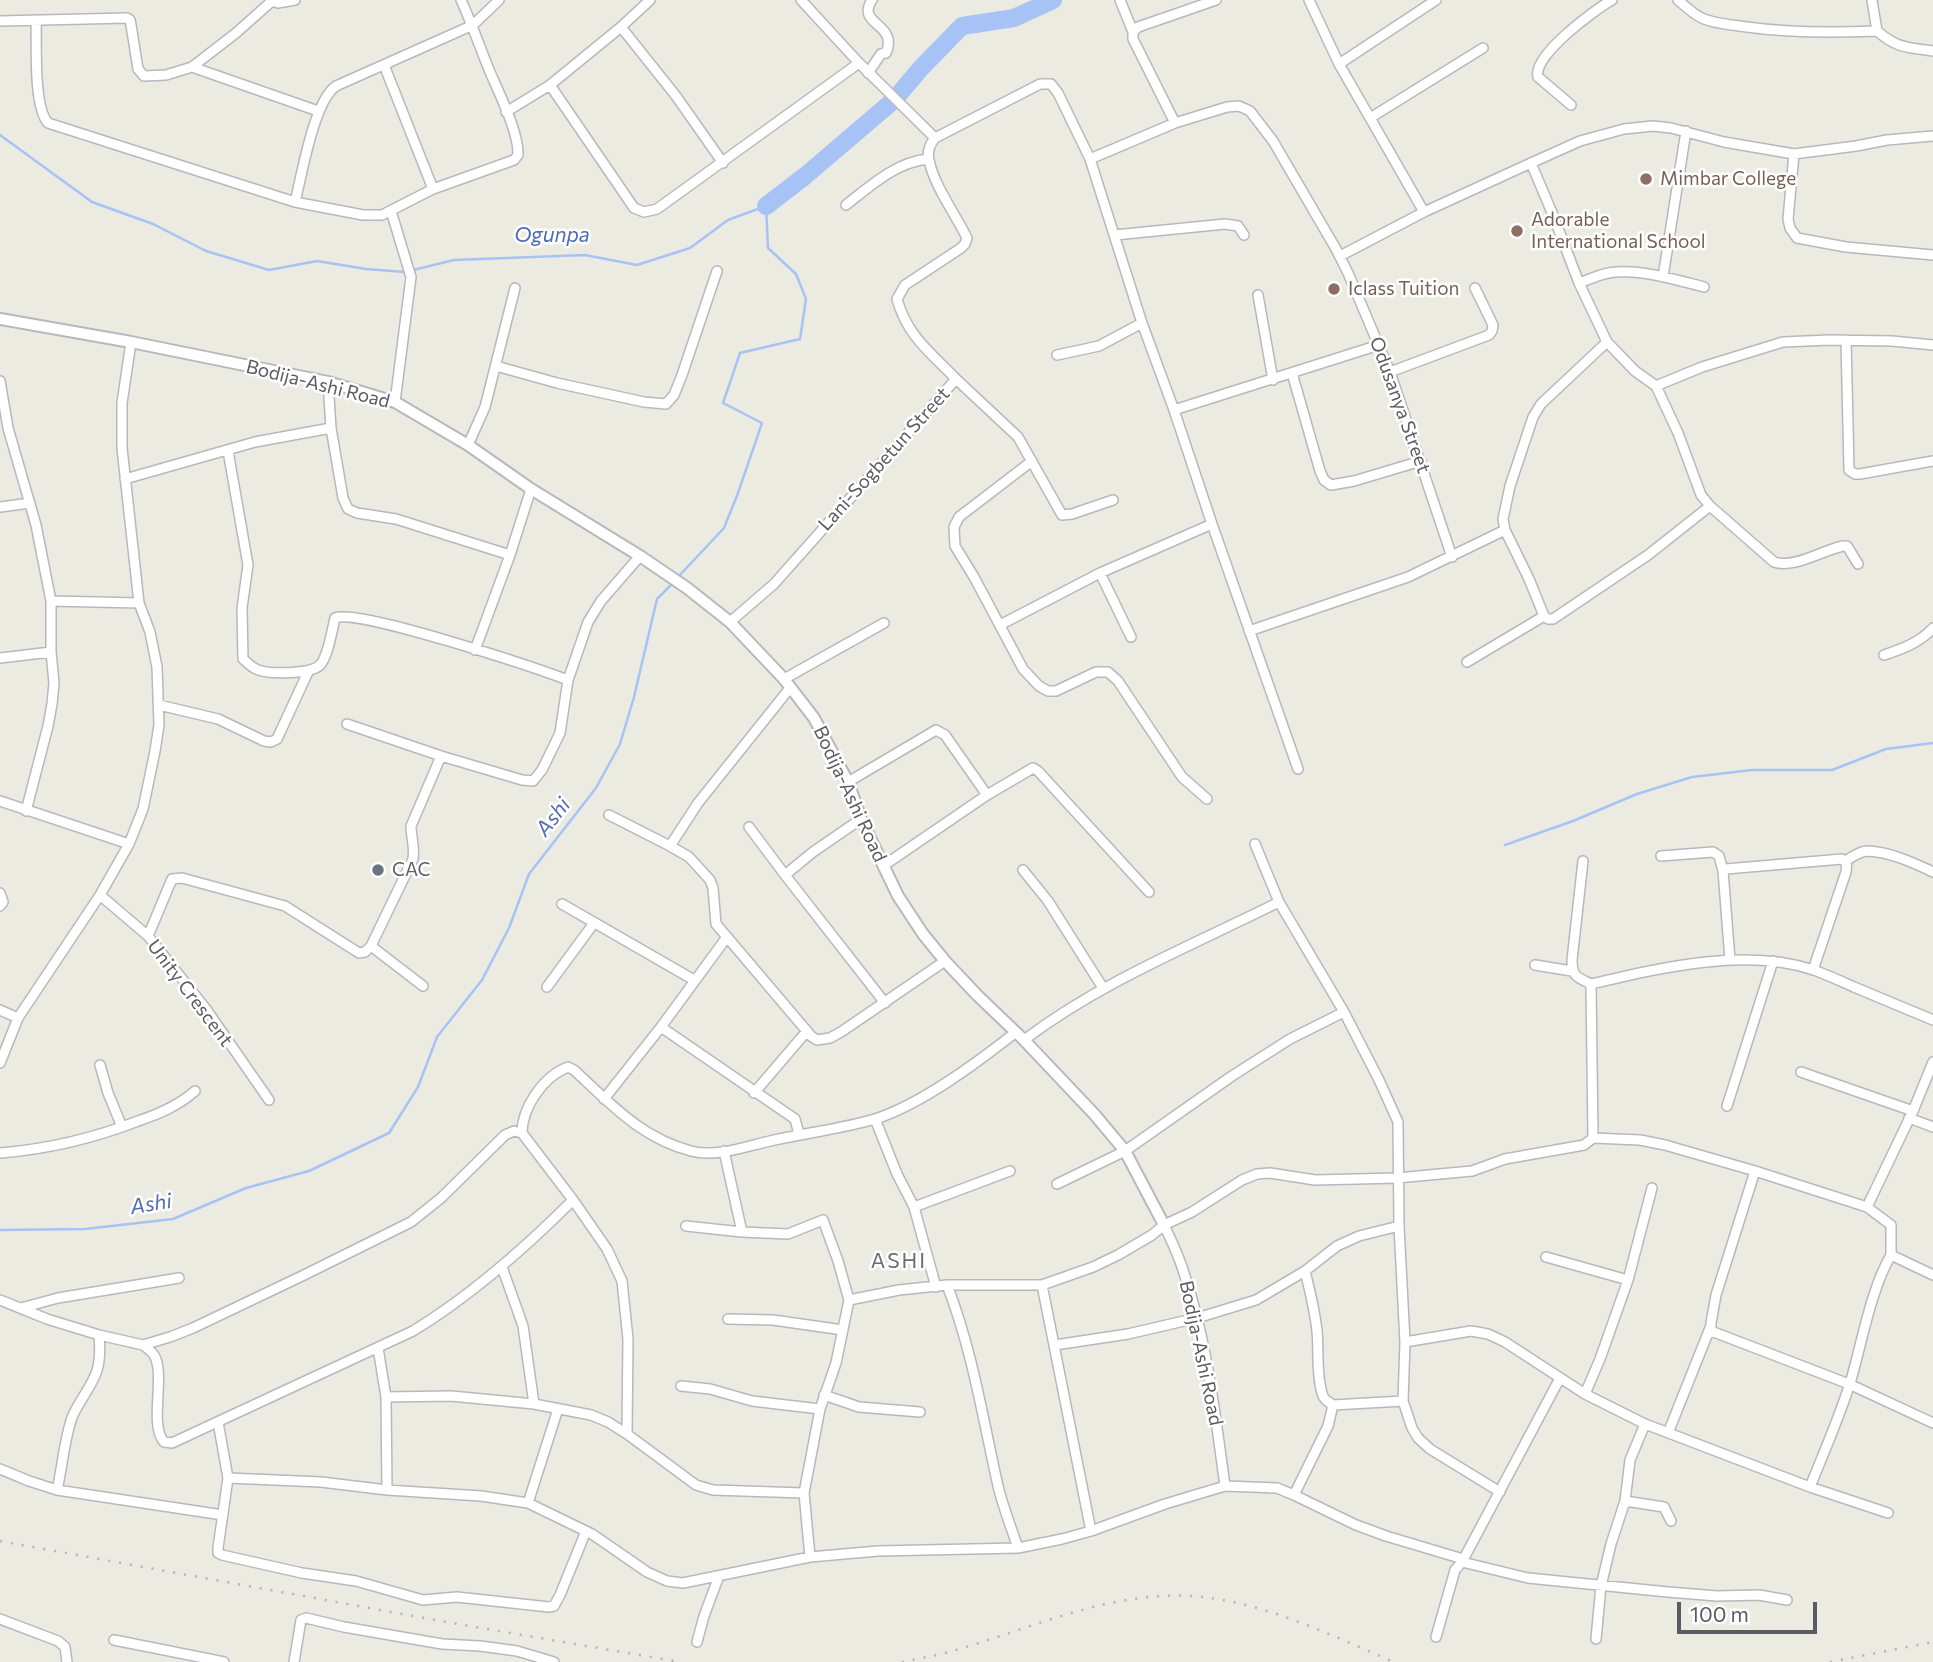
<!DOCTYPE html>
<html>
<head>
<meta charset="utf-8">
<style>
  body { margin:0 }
  #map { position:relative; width:1933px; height:1662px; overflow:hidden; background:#ebebe2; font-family:Commissioner,sans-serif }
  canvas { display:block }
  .scale { position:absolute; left:1677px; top:1602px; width:140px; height:32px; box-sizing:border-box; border:4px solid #5a5c61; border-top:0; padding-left:9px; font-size:21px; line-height:24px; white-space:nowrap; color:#5a5c61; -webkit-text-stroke:5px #fff; paint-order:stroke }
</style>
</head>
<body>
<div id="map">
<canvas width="1933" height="1662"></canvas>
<div class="scale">100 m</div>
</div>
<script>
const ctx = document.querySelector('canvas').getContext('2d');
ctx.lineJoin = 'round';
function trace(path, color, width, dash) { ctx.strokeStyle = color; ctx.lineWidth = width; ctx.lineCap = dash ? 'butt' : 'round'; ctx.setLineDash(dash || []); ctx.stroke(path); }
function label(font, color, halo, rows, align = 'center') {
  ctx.font = font + ' Commissioner,sans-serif'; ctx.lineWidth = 5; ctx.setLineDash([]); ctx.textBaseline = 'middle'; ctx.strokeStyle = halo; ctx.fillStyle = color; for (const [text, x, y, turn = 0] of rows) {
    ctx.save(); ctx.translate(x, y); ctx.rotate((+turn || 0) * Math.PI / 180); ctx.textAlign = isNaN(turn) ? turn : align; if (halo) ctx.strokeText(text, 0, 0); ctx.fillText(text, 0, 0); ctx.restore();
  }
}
const stream = new Path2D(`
  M0,135l92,67 61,22 53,27 63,19 48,-9 49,8 39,3 49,-12 131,-5 52,10 53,-17 38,-28 38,-14 2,42 28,26 10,25 -6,40 -60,14 -17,50 39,20 -24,70 -14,35 -46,49
  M1505,845l68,-24 64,-27 55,-17 60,-7h80l54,-21 47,-6
  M0,1230l85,-1 88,-10 73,-31 63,-17 80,-38 29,-46 19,-50 45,-57 27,-52 20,-54 67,-86 24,-44 14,-47 23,-98 17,-17`);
const river = new Path2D(`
  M766,206l39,-30 89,-76 27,-32 41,-42 52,-8 39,-18`);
const minor = new Path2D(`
  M801,0l58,63 76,75
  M1120,0l13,32
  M1309,0l30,64 85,148
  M1678,0c8,7 16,15 26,19 13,5 29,6 43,8 43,6 86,6 130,4
  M1872,0l5,31c21,18 30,16 56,20
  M36,20c1,24 -3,86 12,103l247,79 68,13h19l51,-26 81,-29 4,-5c1,-22 -19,-62 -28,-83 -10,-24 -18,-48 -29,-72
  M0,21l127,-3 3,2 1,5 7,44 6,7 22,-1 26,-8 44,-34 36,-32 6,2 17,-3
  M621,27l55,69 47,67
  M1339,64l97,-64
  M384,65l49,124
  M192,67l126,44
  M868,73l13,-19 5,-1c13,-30 -31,-28 -14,-53
  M550,85l84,123 10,4 13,-3 202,-146
  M1571,105l-33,-28c-6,-21 56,-67 74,-77
  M506,112l44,-27 71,-58 29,-27
  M1370,118l113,-70
  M1175,123l-42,-84v-7l5,-5 78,-27
  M1794,154l-6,65 2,9 7,10 49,9 87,8
  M1090,159l85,-36 52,-16 12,-1 11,5 23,30 63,108 12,24 42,99 62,185
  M1531,163l22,52 26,68 28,59 28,29 21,15 22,47 23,62 9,11 64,56c20,7 49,-12 69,-16h4l11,18
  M295,202c7,-28 19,-101 41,-116l137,-61 26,-25
  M846,205c24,-19 50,-43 82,-46
  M391,211l20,66 -16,125
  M1115,235l110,-11 13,2 6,9
  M1340,256l84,-44 107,-49 49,-22 44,-12 29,-3 18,2 53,14 70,12 62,-8 31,-6 46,-4
  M1663,277l23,-146
  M1579,283c12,-4 25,-11 37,-11 28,-2 61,8 88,15
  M1258,295l15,85
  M1846,340l3,130 6,4h5l73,-13
  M1057,355l42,-9 43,-23
  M496,366l61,17 87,19 22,2 8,-9 8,-20 35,-104
  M1390,372l99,-37 3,-4 1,-6 -18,-37
  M1292,373l28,98 4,9 7,5 23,-4 67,-20
  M956,379l62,58 44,78 10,-1 41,-14
  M0,381l8,47 28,97 15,76v51l3,31 -2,21 -4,22 -22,85
  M328,382l3,46 12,70 5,11 9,4 39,6 114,36
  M1656,386l46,-19 81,-25 46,-2 63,1 41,4
  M1174,410l205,-65
  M468,445l17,-38 30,-119
  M228,451l20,114 -6,43 1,51c4,3 8,8 13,10 12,6 55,5 64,-4 8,-8 12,-35 15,-47 22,-10 201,50 233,62
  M1032,461l-73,56 -5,10 1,19 19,31 49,92 16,17 9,5h8l40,-19h12l10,9 64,96 25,22
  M125,479l130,-37 76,-14
  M0,507l30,-4
  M1505,530l24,49 15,37 4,3h5l95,-64 62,-49
  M1100,573l31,64
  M51,601l88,2
  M730,622l44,-38 182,-205c-25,-26 -49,-43 -59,-80l8,-14 56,-37 4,-4 2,-6c-12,-25 -33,-52 -38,-78 -2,-8 1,-16 6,-22l105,-54h11l7,9 32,66 52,164 32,87 38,114 86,245
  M1000,625l100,-52 112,-49
  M1249,631l159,-54 97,-47 -2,-11 7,-33 23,-69 8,-13 66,-62
  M475,650l35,-95 21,-66
  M1884,655c18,-6 35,-12 49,-27
  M0,658l51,-6
  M1467,662l77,-46
  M784,679l100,-56
  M790,688l-92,115 -28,43 19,11 21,23 3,8 3,36 95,112 6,4 13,-2 11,-6 104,-71
  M159,705l59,14 46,22 7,1 6,-3 31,-67
  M347,724l94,32 81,24 11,1 9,-11 18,-37 8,-53 20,-58 13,-21 39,-45
  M848,782l88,-52 9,5 42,60
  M0,801l129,43
  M609,815l61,31
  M749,827l36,48 100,128
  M1255,844l24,58 65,110 35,68 19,42 1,104 6,116 -2,59 9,27 6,10 12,11 70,43
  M1661,856l52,-4 6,4 4,15
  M1583,861l-11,99c0,17 5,17 19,24l2,154
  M1845,861c7,-4 14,-9 21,-10 22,0 48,12 67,21
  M883,866l104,-71 46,-27 5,3 111,121
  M1023,870l25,31 55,87
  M785,875l28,-23 48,-33
  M0,893l3,9 -3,4
  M100,895l48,41 58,73 63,91
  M562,904l132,76
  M148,936l24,-57 10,-1 103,28 74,47 6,-1 6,-6 52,40
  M371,946l42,-87c2,-12 -2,-22 -2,-33l30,-70
  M1730,960l-7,-89 3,-2 116,-10c5,3 5,6 4,13l-33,98
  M1535,965l37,6
  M1591,984c69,-16 153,-37 223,-14 13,5 27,11 40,17 26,11 53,22 79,33
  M547,987l47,-64
  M0,1010l18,8
  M661,1027l134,92 4,15
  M1024,1040c78,-59 169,-95 255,-138
  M0,1063l18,-45 82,-123 29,-51 14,-35 12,-58 4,-26 -2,-58 -7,-35 -11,-29 -17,-155v-45l9,-61
  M100,1065l8,28 14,34
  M1801,1072l112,39
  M754,1093l53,-62
  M604,1099l57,-72 66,-90
  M1727,1106l46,-145
  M1909,1118l24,9
  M875,1119l22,55 17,33 22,80
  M724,1151l18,81
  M0,1153c49,-4 92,-14 138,-32 21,-7 40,-15 57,-30
  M1755,1171l-39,124 -5,28v8l138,53 84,39
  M1057,1184l68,-33 107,-75 58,-37 54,-27
  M914,1207l96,-36
  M1867,1207l46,-96 20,-49
  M1164,1225c7,15 14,29 19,45 24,69 32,144 42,216
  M686,1226l56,6 46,2 35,-14 15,41 11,39 -13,63 -16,46 -16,84 6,64
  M1546,1257l82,23
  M502,1267l21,59 11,78
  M1305,1271c5,20 10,40 12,60 2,21 -1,42 5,62 1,6 5,8 11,12l70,-4
  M947,1285c25,64 36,134 51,201 5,21 13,41 20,62
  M1042,1285l49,246
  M0,1300l47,19 52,16 44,10 27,-8 23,-9 109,-52 109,-54 30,-24 64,-63 9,-4 8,2
  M849,1300l50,-10 48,-5h95l51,-18 25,-12 34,-20 12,-10 28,-13 50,-32 15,-6 13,-1 45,7 82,-2 75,-7 33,-12 79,-14 9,-7 47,2 25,5 90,26 112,36 24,18v30l42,20
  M21,1308l37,-10 121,-20
  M728,1319l45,1 70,10
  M1405,1342l66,-11 17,3 17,8 80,52 60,30 165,63 78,26
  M143,1345c4,3 10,7 12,12 10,21 -6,68 9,85l8,1 241,-112c59,-36 111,-82 160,-131
  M1055,1345l73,-11 69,-16 59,-18 49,-29 32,-25 22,-10 40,-10
  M378,1348l8,49 1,93
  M681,1386l29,3 42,12 68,8
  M1585,1394l15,-35 28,-79 24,-92
  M824,1395l35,12 61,5
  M386,1397l65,-1 83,8 57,11 17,7 19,12 69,51 17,5 91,3
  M218,1422l10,56 -10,70v5l4,2 80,18 54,8 67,19 34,-3 92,10 5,-1 6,-11 26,-64
  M1668,1433l42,-105
  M627,1434l1,-95 -6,-58 -15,-32 -34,-49 -51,-67c0,-26 22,-57 46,-66l6,3c37,34 67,68 117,81 25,7 56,-5 79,-10 35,-8 71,-12 105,-22 47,-15 103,-57 141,-87
  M0,1469l29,12 28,9 166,25
  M228,1478l93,4 66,8 94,6 47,7 64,31 55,38 20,9 16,2 127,-26 68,-6 140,-3 44,-9 29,-8 74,-27 60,-18 52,2 17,7 62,30 30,11 77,23
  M1810,1487c14,-35 30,-71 41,-107 11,-38 20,-91 40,-125
  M57,1490c5,-21 8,-56 16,-75 17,-34 30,-37 26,-80
  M1294,1495l34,-69 5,-21
  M1625,1501l39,6 7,14
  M528,1503l30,-94
  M1462,1562l66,16 140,14 49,4 42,-1 28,5
  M0,1619l58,22 7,6 2,15
  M1436,1637l19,-67 7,-8 98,-184
  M1596,1639l5,-53 10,-42 14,-43 5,-41 15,-36
  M114,1640l110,22
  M697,1642l7,-26 15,-40
  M294,1662l7,-42 5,-2 38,9 98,17 38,2 37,5 37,11`);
const tertiary = new Path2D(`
  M0,319l131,23 197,40 67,20 73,43 63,44 109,67 47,32 43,34 54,57 30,39 34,64 13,37 37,77 25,38 22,27 32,34 47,45 71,75 30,36 39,74`);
const rail = new Path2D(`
  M0,1541l452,82 228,39
  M902,1662c15,-3 31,-6 47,-10 79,-22 158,-61 243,-56 71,5 138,39 202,66
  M1830,1662l103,-20`);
const markers = [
  [1646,179,7,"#8d6e63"],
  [1517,231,7,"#8d6e63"],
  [1334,289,7,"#8d6e63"],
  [378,870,7,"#6b7280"]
];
const educationNames = [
  ["Mimbar College",1660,179],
  ["Adorable",1531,220],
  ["International School",1531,242],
  ["Iclass Tuition",1348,289]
];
const streetNames = [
  ["Bodija-Ashi Road",318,384,14],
  ["Odusanya Street",1400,405,70],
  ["Lani-Sogbetun Street",884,459,-48],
  ["Bodija-Ashi Road",850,794,65],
  ["Unity Crescent",190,993,53],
  ["Bodija-Ashi Road",1201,1353,78]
];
const worshipNames = [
  ["CAC",392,870]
];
const waterNames = [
  ["Ogunpa",552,235],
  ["Ashi",553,817,-52],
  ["Ashi",151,1204,-9]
];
const neighbourhoodNames = [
  ["ASHI",899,1261]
];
trace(stream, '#a7c3f5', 2.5);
trace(river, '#a7c3f5', 18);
trace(minor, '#b7b8bd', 12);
trace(tertiary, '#b7b8bd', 14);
trace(minor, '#fff', 9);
trace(tertiary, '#fff', 10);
trace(rail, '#b2b3b3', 2.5, [2, 9]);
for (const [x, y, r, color] of markers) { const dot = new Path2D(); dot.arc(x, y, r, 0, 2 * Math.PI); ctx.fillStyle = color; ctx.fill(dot); trace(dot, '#fff', 2.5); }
label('19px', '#785e54', '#fff', educationNames, 'left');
label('19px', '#5a5c61', '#fff', streetNames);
label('19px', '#5b616d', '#fff', worshipNames, 'left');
label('italic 21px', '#4e6bb5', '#fff', waterNames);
ctx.letterSpacing = '2px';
label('21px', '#6b6d73', '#fff', neighbourhoodNames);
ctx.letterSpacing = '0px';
</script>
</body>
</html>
